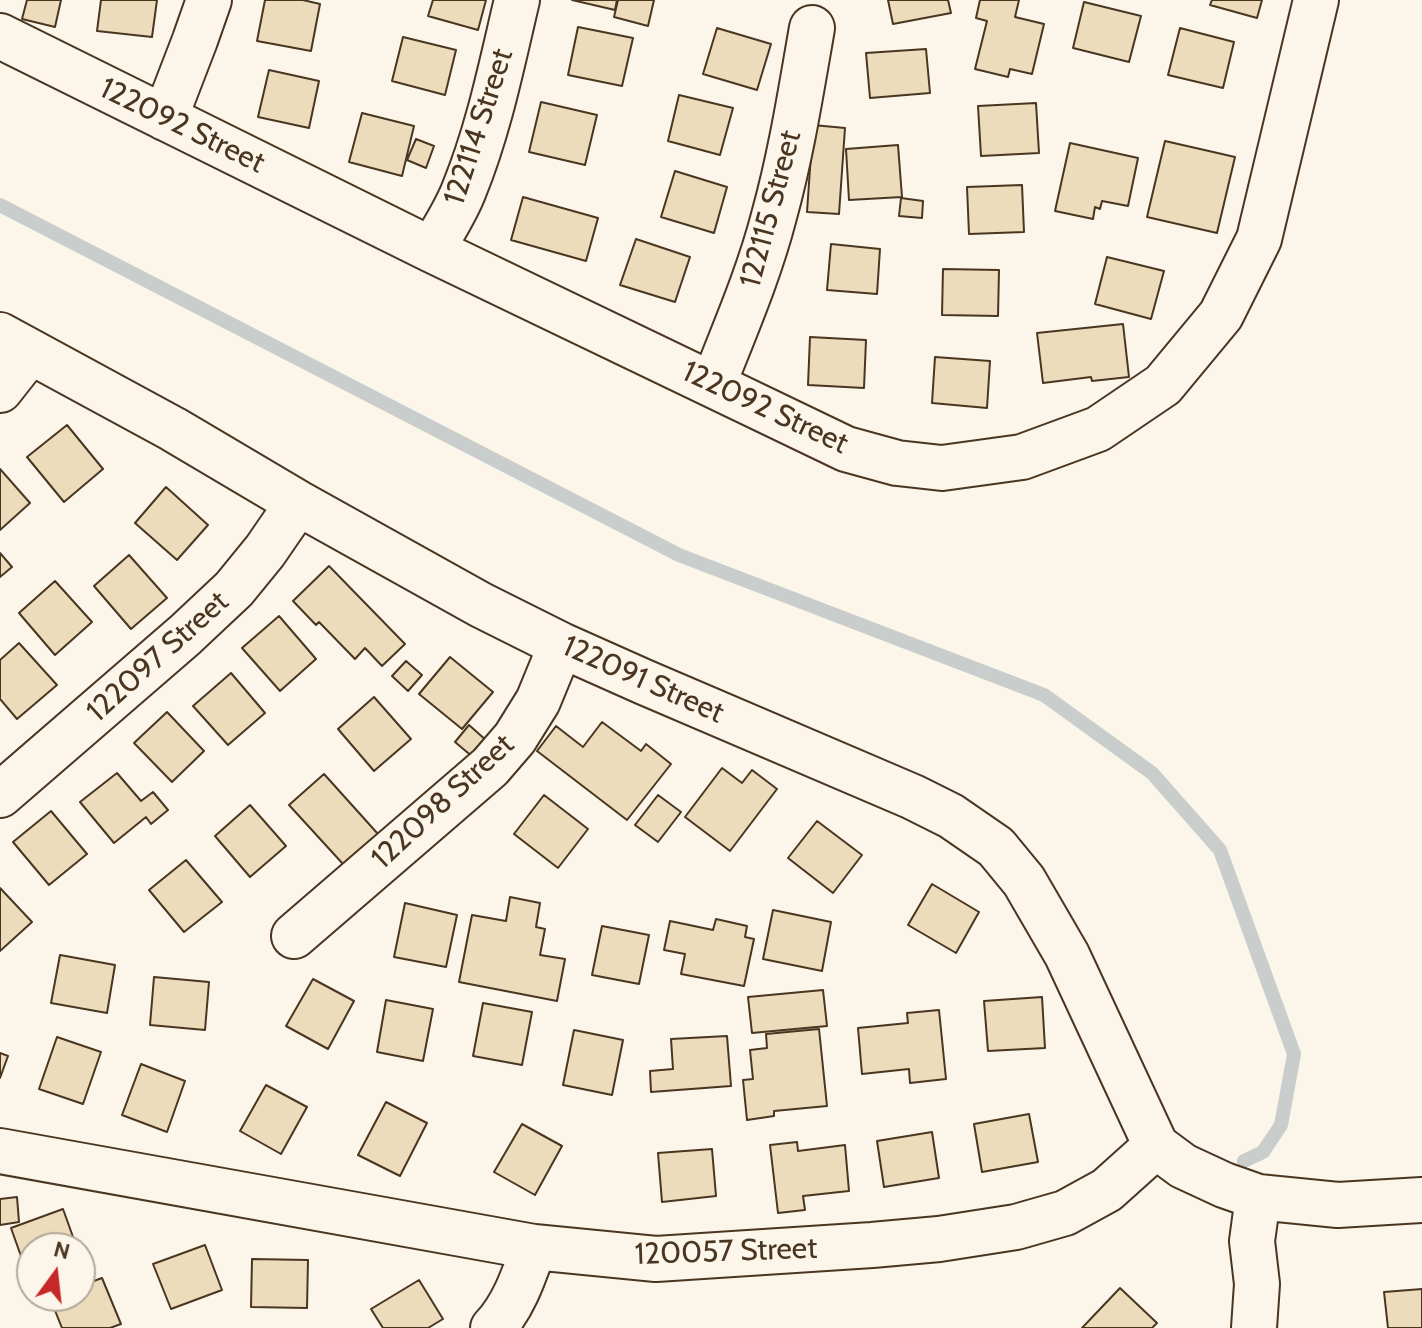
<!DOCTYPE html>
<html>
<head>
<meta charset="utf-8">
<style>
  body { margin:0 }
  #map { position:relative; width:1422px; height:1328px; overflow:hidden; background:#fbf6e9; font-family:Cabin,sans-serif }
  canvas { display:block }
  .north { position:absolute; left:16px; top:1232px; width:80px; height:80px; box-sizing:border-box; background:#fbf6e9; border:2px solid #b4a999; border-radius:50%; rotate:15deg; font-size:22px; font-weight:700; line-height:32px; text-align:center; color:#4a3520 }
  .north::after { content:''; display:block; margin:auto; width:28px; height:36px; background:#c62828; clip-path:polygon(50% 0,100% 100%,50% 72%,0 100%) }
</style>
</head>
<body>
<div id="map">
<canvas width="1422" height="1328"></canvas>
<div class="north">N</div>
</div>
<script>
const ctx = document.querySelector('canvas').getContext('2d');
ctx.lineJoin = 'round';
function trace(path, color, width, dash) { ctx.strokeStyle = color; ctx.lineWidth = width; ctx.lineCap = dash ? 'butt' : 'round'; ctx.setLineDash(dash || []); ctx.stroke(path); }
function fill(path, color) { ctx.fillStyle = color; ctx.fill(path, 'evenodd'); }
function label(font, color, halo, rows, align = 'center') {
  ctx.font = font + ' Cabin,sans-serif'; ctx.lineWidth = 6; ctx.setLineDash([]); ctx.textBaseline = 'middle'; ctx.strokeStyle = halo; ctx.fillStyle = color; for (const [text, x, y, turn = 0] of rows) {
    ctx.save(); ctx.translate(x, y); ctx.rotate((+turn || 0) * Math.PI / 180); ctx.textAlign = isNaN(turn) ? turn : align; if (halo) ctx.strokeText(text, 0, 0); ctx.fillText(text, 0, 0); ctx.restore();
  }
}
const stream = new Path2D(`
  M0,205l679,350 365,140 108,78 68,77 74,204 -13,71 -18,27 -19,9`);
const building = new Path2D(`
  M27,0h34l-6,27 -33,-8z
  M101,0h56l-5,37 -55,-6z
  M265,0h38l17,4 -9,47 -54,-10z
  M433,0h53l-8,30 -50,-14z
  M572,0h45l-2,10z
  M618,0h36l-6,26 -34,-9z
  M888,0h60l3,13 -58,11z
  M980,0h39l-4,17 29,7 -12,50 -22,-5 -2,8 -33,-8 12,-48 -11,-3z
  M1212,0h50l-5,18 -47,-13z
  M1084,2l57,14 -12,46 -56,-14z
  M578,27l55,11 -11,48 -54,-11z
  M717,28l54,16 -14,46 -54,-16z
  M1180,28l54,14 -11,46 -55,-13z
  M403,37l53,13 -11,45 -53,-14z
  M926,49l4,44 -60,5 -4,-45z
  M269,70l50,11 -10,47 -51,-11z
  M679,95l54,13 -13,47 -52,-14z
  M541,102l56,13 -12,50 -56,-13z
  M1036,103l3,50 -58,3 -3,-50z
  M362,113l52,13 -12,50 -53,-14z
  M813,125l32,3 -6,86 -32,-2z
  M416,139l18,7 -8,22 -19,-8z
  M1165,141l70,16 -18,76 -70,-16z
  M1070,143l68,15 -10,48 -26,-5 -2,8 -5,-2 -2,12 -38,-8z
  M898,145l4,52 -53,3 -3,-51z
  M675,171l52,16 -13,46 -53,-16z
  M1022,185l2,47 -55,2 -2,-47z
  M523,197l75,21 -12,43 -75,-21z
  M901,198l22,3 -1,17 -23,-2z
  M636,239l54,18 -15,45 -55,-17z
  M831,244l49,5 -3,45 -50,-4z
  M1107,257l57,14 -13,48 -56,-15z
  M943,269l56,1 -1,46 -56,-1z
  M1123,324l6,53 -37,4 -1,-4 -48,6 -6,-50z
  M810,337l56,3 -2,48 -56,-3z
  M935,357l55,4 -3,47 -55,-5z
  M67,425l36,44 -39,33 -37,-45z
  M0,469l30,34 -30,27z
  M166,487l42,38 -31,35 -42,-37z
  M0,553l12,14 -12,10z
  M129,555l38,43 -36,31 -37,-43z
  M329,566l76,78 -23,22 -17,-18 -10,11 -36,-37 -3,3 -23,-24z
  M55,581l37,41 -37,33 -36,-42z
  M279,616l37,43 -36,32 -38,-43z
  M19,643l38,42 -40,34 -17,-20v-39z
  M450,657l43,35 -31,37 -43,-35z
  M406,661l16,14 -14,16 -16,-15z
  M231,673l34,40 -37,32 -35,-39z
  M374,697l37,42 -37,32 -36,-42z
  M167,712l37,39 -32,31 -38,-39z
  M602,722l39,29 5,-7 25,20 -44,56 -90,-69 19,-25 27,21z
  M469,725l18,16 -13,17 -19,-16z
  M722,768l20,15 10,-13 25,19 -47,62 -45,-34z
  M117,773l24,28 12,-9 15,18 -17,14 -5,-7 -32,26 -34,-41z
  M324,774l54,60 -35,30 -54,-59z
  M544,795l44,34 -30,39 -44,-34z
  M658,795l23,17 -23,30 -23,-17z
  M250,805l36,41 -36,31 -35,-41z
  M51,811l36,43 -38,31 -36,-43z
  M817,821l45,34 -29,38 -45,-35z
  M186,860l36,42 -38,30 -35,-42z
  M932,884l47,28 -23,41 -48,-28z
  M0,888l32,34 -32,29z
  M510,897l30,6 -4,24 9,2 -5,26 25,4 -8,42 -98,-19 13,-67 34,6z
  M405,903l52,12 -11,52 -52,-10z
  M773,910l58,12 -9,49 -59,-12z
  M716,919l31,7 -2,11 9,2 -10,47 -63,-12 4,-20 -21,-4 6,-29 43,9z
  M602,926l47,9 -10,49 -47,-9z
  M60,955l55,10 -8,48 -56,-10z
  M154,977l55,5 -4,48 -55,-5z
  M313,979l41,22 -26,48 -42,-23z
  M823,990l4,36 -75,7 -4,-36z
  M1042,997l3,51 -57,3 -4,-50z
  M386,1000l47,9 -10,52 -46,-9z
  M483,1003l49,9 -10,53 -49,-9z
  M939,1010l7,69 -36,4 -1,-14 -47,5 -4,-46 50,-5 -1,-10z
  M819,1029l8,77 -53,5v5l-27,4 -4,-40 10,-1 -3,-29 17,-2 -1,-14z
  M574,1030l49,10 -11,55 -49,-10z
  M727,1036l4,50 -80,6 -1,-21 23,-2 -2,-30z
  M57,1037l44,15 -18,52 -44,-15z
  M0,1053l8,3 -8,22z
  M141,1064l44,17 -18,51 -45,-17z
  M266,1085l41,22 -26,47 -41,-23z
  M386,1102l41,21 -27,53 -42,-21z
  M1029,1114l9,48 -56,10 -8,-48z
  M522,1124l40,22 -27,49 -41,-23z
  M932,1132l7,46 -55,9 -7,-46z
  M797,1142l1,9 47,-6 4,46 -46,5 2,14 -27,3 -8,-68z
  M712,1149l4,47 -54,6 -4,-49z
  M17,1197l2,25 -19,3v-26z
  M63,1209l14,39h-45v23l-5,2 -16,-45z
  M205,1245l17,45 -51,19 -18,-45z
  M252,1259l56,1 -1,48 -56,-1z
  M102,1278l19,46 -11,4h-48l-12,-30 30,-2v-10z
  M419,1280l24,39 -15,9h-45l-12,-19z
  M1120,1288l37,35 -5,5h-70z
  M1422,1289v39h-34l-4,-36z`);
const street = new Path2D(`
  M0,36l432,214 414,199 51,14 45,5 80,-11 76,-28 65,-44 58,-70 38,-76 57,-239
  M165,118l30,-78 14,-40
  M432,250c11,-20 24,-39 32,-60 25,-61 38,-127 53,-190
  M0,335l173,94 125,74 183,102 80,40 83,37 269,115 38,19 45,31 28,34 43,74 89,191 27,20 41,19 34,12 80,8 84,-5
  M713,385c22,-56 46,-111 61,-169 17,-61 27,-125 38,-188
  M0,390l30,-38
  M0,795l185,-160 49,-46 31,-38 33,-48
  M294,936l196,-169 25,-29 23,-37 23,-56
  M0,1151l534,96 122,12 216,-14 67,-6 77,-12 49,-14 42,-23 49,-44
  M493,1328c21,-22 31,-53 41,-81
  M1254,1328l3,-44 -5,-43 6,-44`);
const streetNames = [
  ["122092 Street",182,126,26],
  ["122114 Street",479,127,-72],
  ["122115 Street",771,209,-75],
  ["122092 Street",765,408,25],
  ["122097 Street",158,657,-42],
  ["122091 Street",643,680,24],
  ["122098 Street",443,802,-43],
  ["120057 Street",726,1252,-2]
];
trace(stream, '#c9cecd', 14);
fill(building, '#ecdcbc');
trace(building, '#4a3520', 2);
trace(street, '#4a3520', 48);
trace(street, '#fbf6e9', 44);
label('30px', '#4a3520', '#fbf6e9', streetNames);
</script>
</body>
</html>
